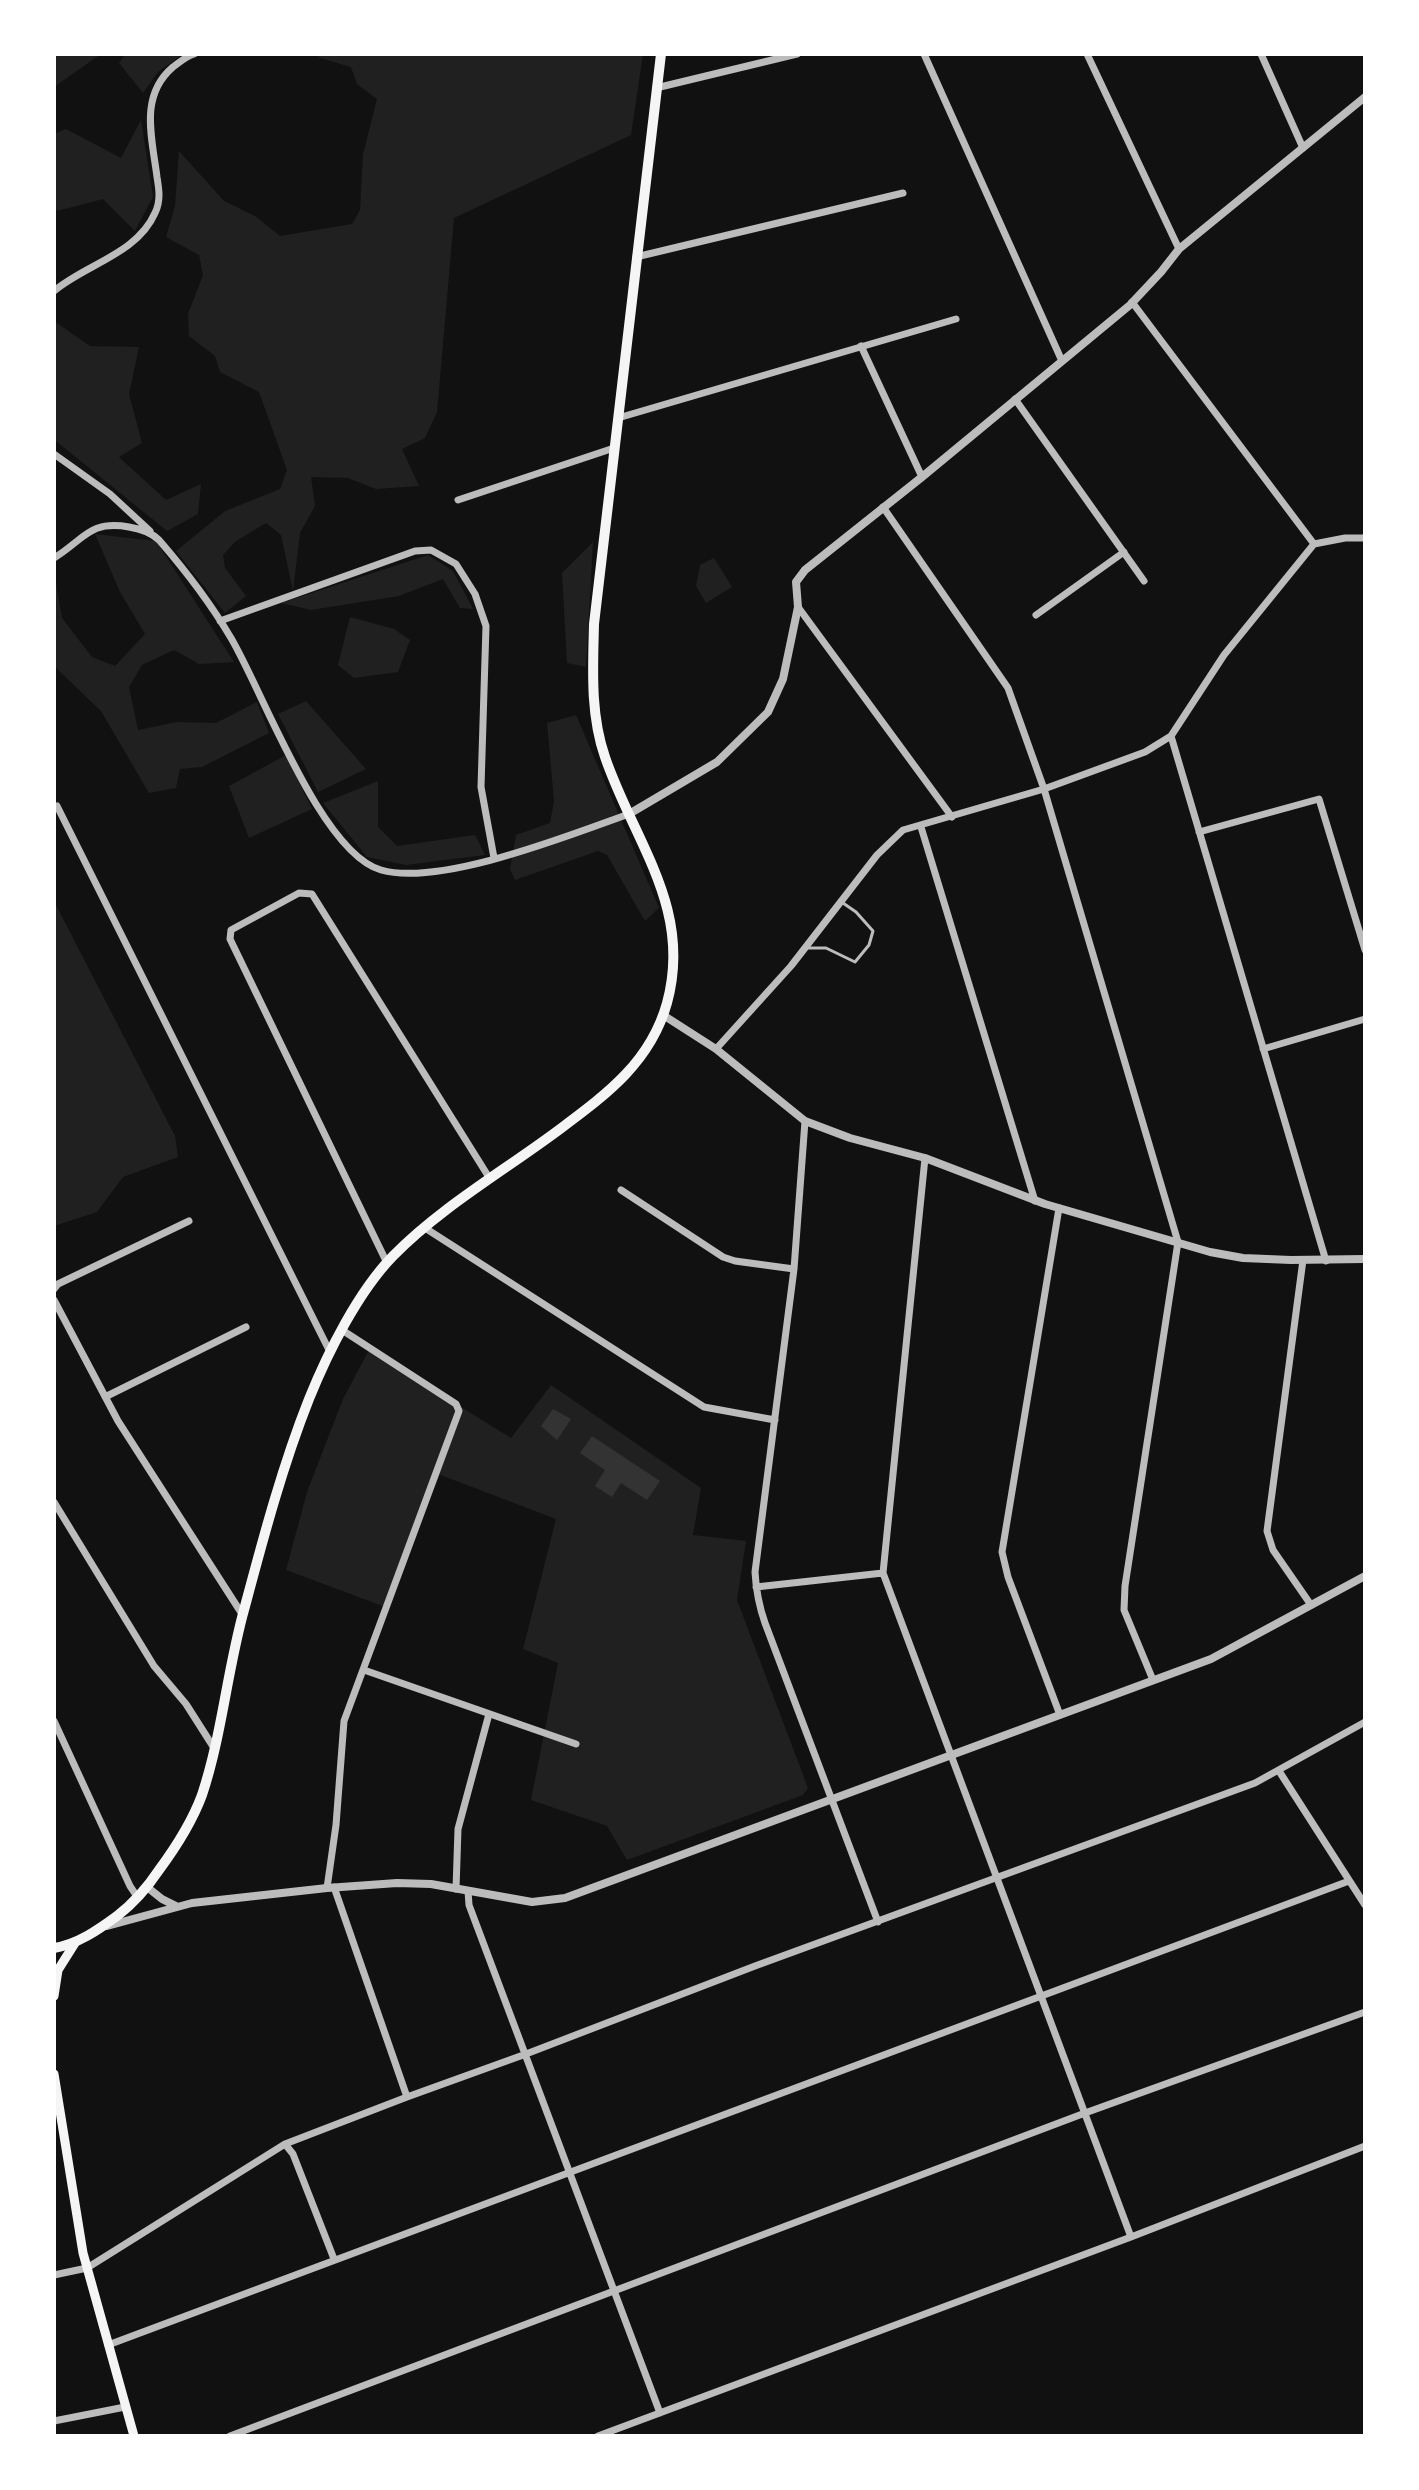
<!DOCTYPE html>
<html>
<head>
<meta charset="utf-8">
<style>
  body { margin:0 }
  #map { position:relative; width:1419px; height:2490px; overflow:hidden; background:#111; font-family:"Alegreya Sans",sans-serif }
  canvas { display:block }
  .frame { position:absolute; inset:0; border:56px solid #fff; pointer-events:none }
</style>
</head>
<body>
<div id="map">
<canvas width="1419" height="2490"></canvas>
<div class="frame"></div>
</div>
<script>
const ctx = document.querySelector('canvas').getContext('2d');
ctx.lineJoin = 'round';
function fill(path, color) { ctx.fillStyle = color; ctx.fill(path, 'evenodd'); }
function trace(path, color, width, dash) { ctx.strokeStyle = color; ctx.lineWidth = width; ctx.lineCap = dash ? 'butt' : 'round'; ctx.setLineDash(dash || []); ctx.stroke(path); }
const green = new Path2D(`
  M54,54h47l-47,33z
  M125,54h58l-25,18 -15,21 -24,-30z
  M317,54h326l-12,81 -177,83 -17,194 -12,26 -23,11 17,37 -43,3 -28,-11 -37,-1 4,29 -15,27 -7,58 -12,-56 -15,-12 -30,18 -13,14 2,13 21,28 -21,17 -49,-62 49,-40 55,-22 7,-19 -28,-78 -39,-20 -5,-16 -26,-20 -1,-22 15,-39 -4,-20 -33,-18 9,-31 4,-55 45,50 31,15 25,20 72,-12 8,-14 3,-56 14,-55 -20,-15 -6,-17 -31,-9z
  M141,120l12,77 -18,34 -32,-32 -46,12 -3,-6v-71l12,-5 55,29z
  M54,321l36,25 49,1 -10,47 13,49 -23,14 47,43 35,-16 -3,30 -31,17 -110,-89 -3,-4z
  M95,534l61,7 78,121 -35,2 -25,-14 -32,15 -13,22 9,43 39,-8 39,1 41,-21 12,31 -67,34 -22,2 -4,19 -27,5 -48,-82 -47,-45v-95l8,47 30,39 23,9 30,-32 -25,-42z
  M593,542l-7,125 -19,-4 -5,-90z
  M428,555l25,16 20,38 -13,-1 -17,-29 -44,17 -88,14 -30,-7z
  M714,558l18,29 -26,16 -10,-17 4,-21z
  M350,617l44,12 16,11 -12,32 -44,6 -16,-13z
  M306,701l60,68 -48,23 -40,-78z
  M576,715l83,193 -14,13 -38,-66 -9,-4 -83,29 -5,-11 6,-34 34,-12 4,-22 -7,-78z
  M286,755l26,54 -63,29 -20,-52z
  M378,781v46l19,19 78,-11 10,20 -79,10 -39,-8 -44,-54z
  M54,901l121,235 3,21 -55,20 -26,35 -43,14z
  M369,1350l142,88 40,-53 150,103 -8,47 53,6 -9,59 71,188 -5,7 -176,65 -20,-34 -76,-26 27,-137 -35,-14 33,-130 -118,-45 -50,134 -102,-38 21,-78 36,-93z`);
const water = new Path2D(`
  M553,1409l18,10 -14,21 -16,-14z
  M592,1436l68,45 -13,19 -26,-17 -9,14 -17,-11 10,-16 -25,-17z`);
const service = new Path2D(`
  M809,948h17l29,14 14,-17 4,-14 -17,-19 -13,-9`);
const minor = new Path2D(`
  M924,54l138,307
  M1087,54l92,195
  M1261,54l42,94
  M656,88l141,-34
  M636,257l267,-64
  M54,291c32,-27 83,-37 101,-78 6,-12 4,-24 2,-36 -5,-40 -18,-81 16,-110 7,-5 12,-10 21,-13
  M1132,302l182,242
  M861,346l61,131
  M1015,399l129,182
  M618,418l338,-99
  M54,454l56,40 40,37
  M458,500l156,-52
  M883,507l125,181 36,101 134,453 -53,344 -1,24 29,70
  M1314,544l31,-6h20
  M54,558c31,-19 35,-38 75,-31 12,2 22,5 30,13 26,30 52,64 72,98 32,54 90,215 150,232 59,17 189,-35 248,-56
  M798,607l154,210
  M1036,615l88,-63
  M220,621l195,-70 16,-1 25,14 19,30 11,32 -5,161 13,71
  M1171,736l155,525
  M57,806l273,546
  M921,827l114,374
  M1199,832l120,-33 46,151
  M716,1049l75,-83 86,-111 26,-25 141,-41 101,-37 26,-16 53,-81 90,-111
  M1263,1049l102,-30
  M805,1121l-11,148 -39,303c1,18 4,34 10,51l113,299
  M925,1158l-42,415 248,664
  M621,1190l102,67 12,4 59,8
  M1059,1208l-57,344 6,25 52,138
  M425,1228l279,179 71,13
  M1303,1260l-36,271 6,19 38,55
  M387,1263l-157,-324 1,-9 68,-37 13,1 178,285
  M54,1289l4,-5 131,-63
  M54,1300l64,121 124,193
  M105,1397l141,-70
  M54,1502l100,164 32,38 28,44
  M756,1587l127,-14
  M364,1670l212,74
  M54,1721l76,165 8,12
  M1279,1771l86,134
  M334,1887l73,210
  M327,1888l9,-63 8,-104 115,-310 -3,-7 -114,-74
  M456,1889l2,-60 31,-115
  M468,1891l1,14 191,508
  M285,2144l8,10 41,105
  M54,2275l33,-7 198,-124 122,-47 119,-43 229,-88 500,-183 110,-61
  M108,2345l1241,-464
  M54,2421l71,-14
  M230,2436l855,-323 280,-101
  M598,2436l533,-199 234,-91`);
const tertiary = new Path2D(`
  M629,814l88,-52 51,-50 15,-33 15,-72 -2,-25 9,-12 117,-93 208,-172 31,-33 18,-23 186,-152
  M663,1015l53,34 89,72 45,17 75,20 120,46 165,48 33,6 48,2 74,-1
  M147,1887l15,12 14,7
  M107,1926l85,-23 135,-15 70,-5 34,1 101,18 33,-4 646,-239 154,-83`);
const secondary = new Path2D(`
  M54,1996l4,-26 17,-27
  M54,2074l29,179 51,183`);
const primary = new Path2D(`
  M54,1948c24,-4 44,-18 63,-32 17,-13 30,-28 42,-46 17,-23 33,-48 43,-75 20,-60 25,-124 42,-185 19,-71 38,-143 65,-211 19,-47 49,-107 84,-143 47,-48 109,-84 163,-124 48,-36 94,-68 111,-129 26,-95 -33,-161 -62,-246 -15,-43 -12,-89 -11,-133l67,-570`);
fill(green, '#202020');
fill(water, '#333');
trace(service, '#bcbcbc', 3);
trace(minor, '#bcbcbc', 7);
trace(tertiary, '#bcbcbc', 8);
trace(secondary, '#f5f5f5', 9);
trace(primary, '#f5f5f5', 10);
</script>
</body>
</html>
